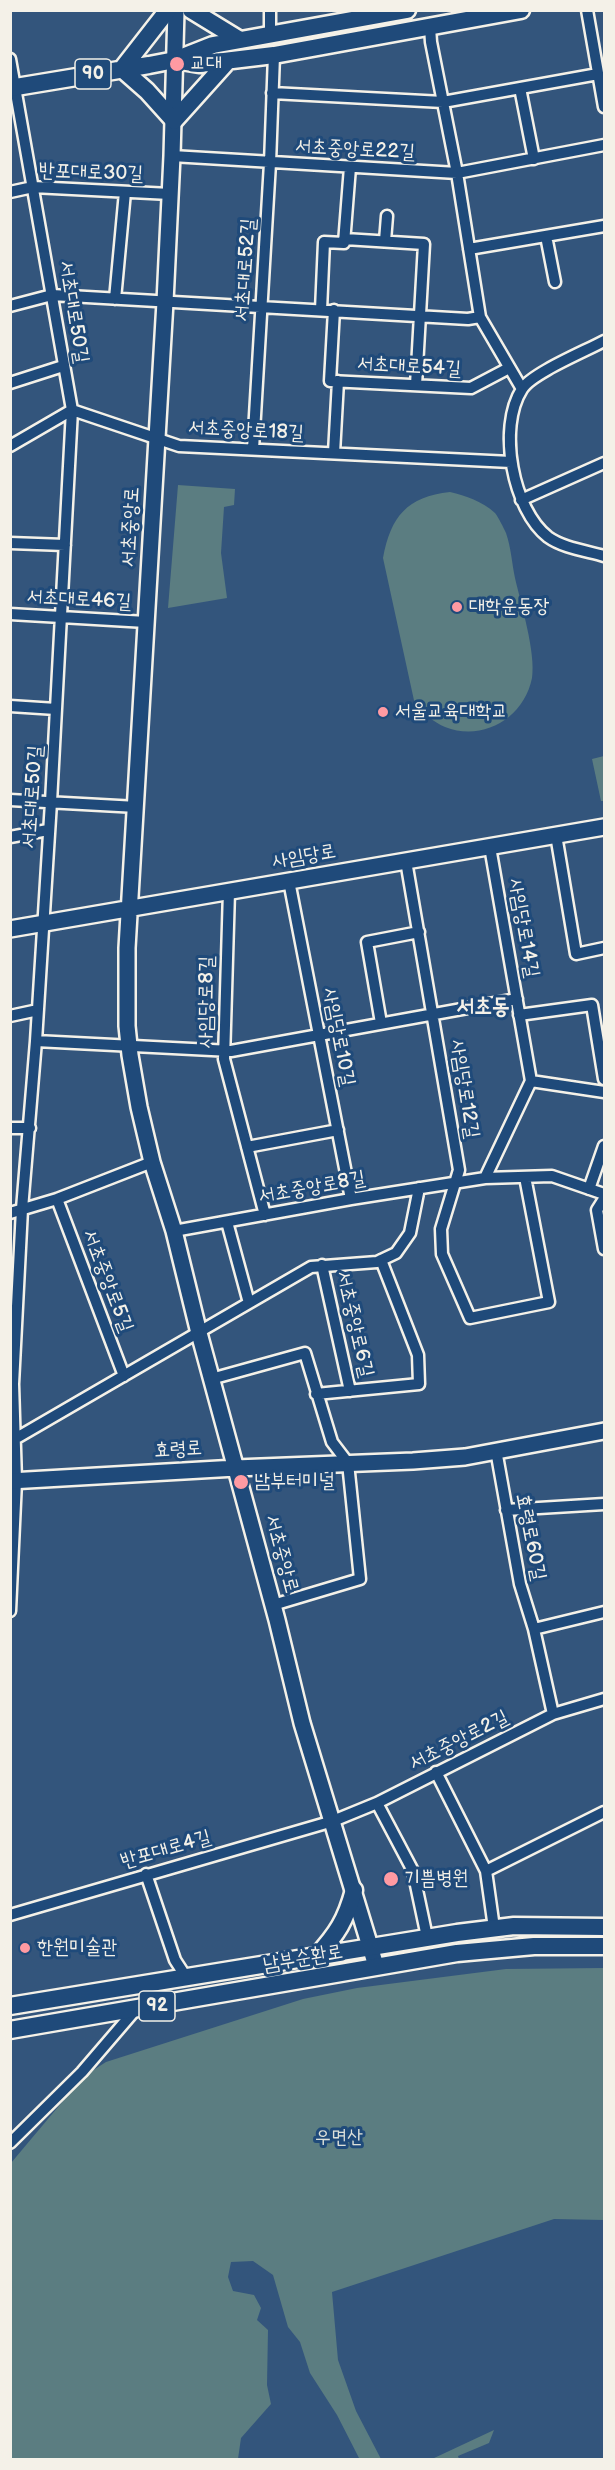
<!DOCTYPE html>
<html>
<head>
<meta charset="utf-8">
<style>
  body { margin:0 }
  #map { position:relative; width:615px; height:2470px; overflow:hidden; background:#33557c; font-family:"Balsamiq Sans",sans-serif }
  canvas { display:block }
  .frame { position:absolute; inset:0; border:12px solid #f4f1e8; pointer-events:none }
</style>
</head>
<body>
<div id="map">
<canvas width="615" height="2470"></canvas>
<div class="frame"></div>
</div>
<script>
const ctx = document.querySelector('canvas').getContext('2d');
ctx.lineJoin = 'round';
function fill(path, color) { ctx.fillStyle = color; ctx.fill(path, 'evenodd'); }
function trace(path, color, width, dash) { ctx.strokeStyle = color; ctx.lineWidth = width; ctx.lineCap = dash ? 'butt' : 'round'; ctx.setLineDash(dash || []); ctx.stroke(path); }
function label(font, color, halo, rows, align = 'center') {
  ctx.font = font + ' "Balsamiq Sans","Poor Story",sans-serif'; ctx.lineWidth = 6; ctx.setLineDash([]); ctx.textBaseline = 'middle'; ctx.strokeStyle = halo; ctx.fillStyle = color; for (const [text, x, y, turn = 0] of rows) {
    ctx.save(); ctx.translate(x, y); ctx.rotate((+turn || 0) * Math.PI / 180); ctx.textAlign = isNaN(turn) ? turn : align; if (halo) ctx.strokeText(text, 0, 0); ctx.fillText(text, 0, 0); ctx.restore();
  }
}
const green = new Path2D(`
  M178,485l57,4 -1,16 -10,2 -3,46 6,45 -59,10z
  M450,492c16,4 32,9 45,21 4,5 8,14 11,20 5,14 6,31 9,45 6,26 21,75 17,100 -8,40 -49,64 -87,49 -12,-5 -21,-14 -30,-22l-32,-147c8,-42 24,-61 67,-66z
  M604,756v45h-3l-9,-42z
  M604,1968v252l-50,-1 -222,73 6,68 18,51 25,48 -22,-1 -22,-43 -27,-42 -10,-31 -12,-15 -15,-52 -20,-14 -22,1 -3,15 5,14 21,4 7,13 -4,12 11,10 -1,55 4,19 -30,34 -3,21 -227,1v-297l73,-87 22,-14 197,-63 54,-11 149,-19z
  M494,2430l-5,13 -31,13 1,3h-27z`);
const minor = new Path2D(`
  M270,10v25
  M587,10l17,97
  M430,27l1,15 26,131 23,144 42,72
  M10,59l62,351 -21,392 -15,239 -14,168 -9,175 3,97 -6,130
  M520,88l14,71
  M272,93l171,9 155,-28
  M172,156l285,17 147,-28
  M10,192l23,-5 137,7
  M546,236l9,46
  M345,239l79,5 -8,141
  M385,241l2,-25
  M469,249l135,-23
  M115,299l10,-107
  M10,306l42,-11 416,24 12,-2
  M321,310l3,-68 20,1 6,-76
  M334,310l-4,71 141,7 38,-20
  M604,341c-18,10 -72,32 -82,48 -25,39 -9,121 26,148 15,11 39,14 56,19
  M10,383l53,-17
  M10,446l62,-36 107,36 332,16
  M253,449l17,-286 4,-108
  M334,453l4,-72
  M521,500l83,-37
  M10,543l55,2
  M10,614l136,8
  M10,706l46,3
  M10,800l127,7
  M556,835l20,119 28,-6
  M10,837l38,-7
  M490,847l41,234
  M406,861l53,309 -18,59 1,25 28,64 79,-16 -24,-125
  M289,881l62,318
  M229,891l-5,168 41,156
  M519,1015l73,-10 12,74
  M10,1016l28,-6
  M381,1023l-14,-81 52,-10
  M36,1041l195,10 286,-52
  M531,1081l73,11
  M10,1128h20
  M247,1147l91,-17
  M485,1178l46,-97
  M589,1189l15,-43
  M57,1199l67,177
  M604,1199l-7,11 7,39
  M10,1213l47,-14 95,-37
  M227,1222l22,81
  M174,1231l177,-32 134,-21 67,-2 52,18
  M322,1265l28,126
  M211,1379l94,-26 27,89 16,21 12,116 -87,26
  M316,1394l103,-10 -1,-29 -37,-95
  M13,1440l298,-173 66,-5 19,-9 14,-20 9,-45
  M496,1450l24,134 14,45 19,85
  M506,1510l98,-6
  M534,1629l70,-17
  M436,1772l50,99 8,57
  M377,1803l36,68 14,66
  M486,1871l118,-59
  M146,1874l29,86 11,17
  M10,1915l323,-94 44,-18 176,-89 51,-15
  M10,2143l72,-71 54,-63`);
const secondary = new Path2D(`
  M176,10l-4,146 -7,146 -38,646v78l3,29 9,52 13,55 22,69 25,102 78,287 25,103 74,243
  M10,929l594,-102
  M10,1481l226,-13 177,-7 52,-4 139,-26`);
const primary = new Path2D(`
  M168,10l-46,59 25,22 27,30 53,-59
  M191,10l49,30
  M175,60l24,4 75,-9 247,-45
  M10,88l139,-23 26,-5 38,-15 194,-35
  M316,1957c21,-23 30,-37 38,-67
  M10,2006l447,-73 57,-7 90,1
  M10,2030l447,-77 77,-7h70`);
const markers = [
  [177,64,8,"#ff9aa2"],
  [457,607,6,"#ff9aa2"],
  [383,712,6,"#ff9aa2"],
  [241,1482,8,"#ff9aa2"],
  [391,1879,8,"#ff9aa2"],
  [25,1948,6,"#ff9aa2"]
];
const shields = [
  [93,74,36],
  [157,2006,36]
];
const shieldNames = [
  ["90",93,74],
  ["92",157,2006]
];
const poiNames = [
  ["교대",190,64],
  ["대학운동장",469,607],
  ["서울교육대학교",395,712],
  ["남부터미널",254,1482],
  ["기쁨병원",404,1879],
  ["한원미술관",37,1948]
];
const streetNames = [
  ["서초중앙로22길",355,150,3],
  ["반포대로30길",91,173,2],
  ["서초대로52길",246,270,-86],
  ["서초대로50길",73,312,81],
  ["서초대로54길",409,367,3],
  ["서초중앙로18길",246,431,3],
  ["서초중앙로",131,527,-87],
  ["서초대로46길",79,600,3],
  ["서초대로50길",33,797,-86],
  ["사임당로",304,857,-10],
  ["사임당로14길",523,928,80],
  ["사임당로8길",207,1002,-89],
  ["사임당로10길",338,1037,79],
  ["사임당로12길",464,1089,81],
  ["서초중앙로8길",312,1188,-10],
  ["서초중앙로5길",107,1281,69],
  ["서초중앙로6길",354,1324,77],
  ["효령로",178,1450,-3],
  ["효령로60길",530,1537,79],
  ["서초중앙로",281,1554,75],
  ["서초중앙로2길",459,1741,-27],
  ["반포대로4길",166,1850,-16],
  ["남부순환로",303,1959,-10]
];
const parkNames = [
  ["우면산",339,2138]
];
const quarterNames = [
  ["서초동",483,1007]
];
fill(green, '#5b7d81');
trace(minor, '#f4f1e8', 15);
trace(secondary, '#f4f1e8', 20);
trace(primary, '#f4f1e8', 21);
trace(minor, '#1f4a7a', 10);
trace(secondary, '#1f4a7a', 15);
trace(primary, '#1f4a7a', 16);
for (const [x, y, r, color] of markers) { const dot = new Path2D(); dot.arc(x, y, r, 0, 2 * Math.PI); ctx.fillStyle = color; ctx.fill(dot); trace(dot, '#1f4a7a', 2); }
for (const [x, y, w] of shields) { const box = new Path2D(); box.roundRect(x - w / 2, y - 15, w, 30, 4.5); ctx.fillStyle = '#1f4a7a'; ctx.fill(box); trace(box, '#f4f1e8', 1.5); }
label('bold 18px', '#f4f1e8', null, shieldNames);
label('20px', '#f4f1e8', '#1f4a7a', poiNames, 'left');
label('20px', '#f4f1e8', '#1f4a7a', streetNames);
label('20px', '#dde0d9', '#1f4a7a', parkNames);
label('bold 22px', '#f4f1e8', '#1f4a7a', quarterNames);
</script>
</body>
</html>
